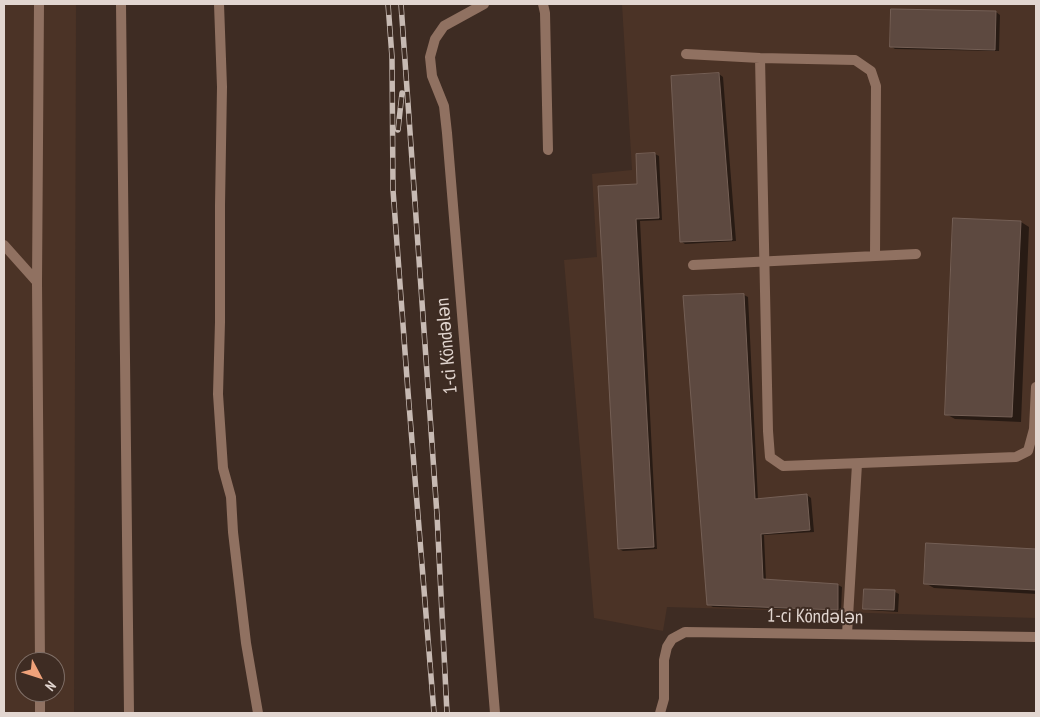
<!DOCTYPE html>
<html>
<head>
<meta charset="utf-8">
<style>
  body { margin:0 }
  #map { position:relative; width:1040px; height:717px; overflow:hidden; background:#3e2c23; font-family:"PT Sans Narrow",sans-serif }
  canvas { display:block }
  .frame { position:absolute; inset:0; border:5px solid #e2d6d0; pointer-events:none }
  .north { position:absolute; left:15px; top:652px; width:50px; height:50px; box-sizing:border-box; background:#3e2c23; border:1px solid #807068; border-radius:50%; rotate:130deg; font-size:14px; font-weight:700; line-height:20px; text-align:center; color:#e2d6d0 }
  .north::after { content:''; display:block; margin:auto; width:18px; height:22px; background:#f0a27a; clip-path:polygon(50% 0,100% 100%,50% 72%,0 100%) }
</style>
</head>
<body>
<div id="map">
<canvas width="1040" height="717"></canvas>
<div class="frame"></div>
<div class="north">N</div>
</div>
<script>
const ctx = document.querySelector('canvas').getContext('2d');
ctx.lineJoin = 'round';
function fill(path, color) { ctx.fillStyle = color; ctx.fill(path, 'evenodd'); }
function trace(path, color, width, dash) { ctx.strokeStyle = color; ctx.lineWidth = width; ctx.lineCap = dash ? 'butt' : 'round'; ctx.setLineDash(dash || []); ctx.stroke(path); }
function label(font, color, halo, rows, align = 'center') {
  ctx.font = font + ' "PT Sans Narrow",sans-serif'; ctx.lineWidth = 4; ctx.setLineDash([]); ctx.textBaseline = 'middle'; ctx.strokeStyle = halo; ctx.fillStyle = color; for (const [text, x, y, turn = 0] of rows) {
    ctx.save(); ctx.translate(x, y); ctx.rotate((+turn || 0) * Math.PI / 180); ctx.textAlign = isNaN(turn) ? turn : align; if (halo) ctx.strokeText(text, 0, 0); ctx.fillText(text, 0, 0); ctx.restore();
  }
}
const built = new Path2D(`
  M4,4h72l-2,709h-70zM25,662h30v30h-30z
  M622,4h414v614l-369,-11 -4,24 -69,-13 -30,-358 33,-3 -5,-83 40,-4z`);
const shadow = new Path2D(`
  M996,12l4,3 -1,36 -104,-2 -3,-2z
  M719,74l4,3 13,164 -51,3 -4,-3z
  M655,154l4,2 3,64 -22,1 17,328 -34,2 -4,-2 -19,-361 39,-2 -2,-31z
  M1021,222l8,5 -8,195 -66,-3 -9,-5z
  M744,295l4,2 10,203 49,-5 4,3 3,34 -50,3 2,46 72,4 4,2 -1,24 -128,-4 -4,-2z
  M927,545l109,5v44l-102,-6 -9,-5z
  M895,592l4,2 -1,18 -30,-2 -4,-2z`);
const building = new Path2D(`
  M891,9l105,2 -1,39 -105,-3z
  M719,73l13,167 -52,2 -9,-166z
  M655,153l4,65 -23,1 18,328 -36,2 -20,-363 39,-2 -1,-30z
  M953,218l68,3 -9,196 -67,-2z
  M744,294l11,205 52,-5 3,36 -49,4 2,45 75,5v26l-131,-5 -24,-309z
  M926,543l110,6v41l-112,-6z
  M864,589l31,1 -1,20 -31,-1z`);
const lane = new Path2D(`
  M39,4l-2,278 3,380
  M686,54l74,4 95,2 16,11 5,15 -1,170
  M760,58l8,373 2,26 13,9 233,-9 12,-6 6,-22 2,-42
  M4,245l33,37
  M693,265l223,-11
  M847,634l10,-170
  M40,692v21`);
const street = new Path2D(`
  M121,4l8,709
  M219,4l3,83 -2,118v117l-2,72 5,74 8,29 2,35 13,111 12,70
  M484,4l-40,22 -9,13 -5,18 2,19 12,30 3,27 48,580
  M543,4l2,9 3,137
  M660,713l4,-14v-39l3,-13 5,-8 13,-7 351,5`);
const rail = new Path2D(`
  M388,4l4,53 1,133 15,202 26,321
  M401,4l36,511 10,198
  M398,130l4,-37`);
const streetNames = [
  ["1-ci Köndələn",447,346,-95],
  ["1-ci Köndələn",815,617,1]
];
fill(built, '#4b3326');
fill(shadow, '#0007');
fill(building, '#5d4940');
trace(building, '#745f55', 1);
trace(lane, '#907161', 10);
trace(street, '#907161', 10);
trace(rail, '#c7bab3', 5.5);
trace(rail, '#3e2c23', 4, [11]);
label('19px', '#e2d6d0', '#3e2c23', streetNames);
</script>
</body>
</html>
